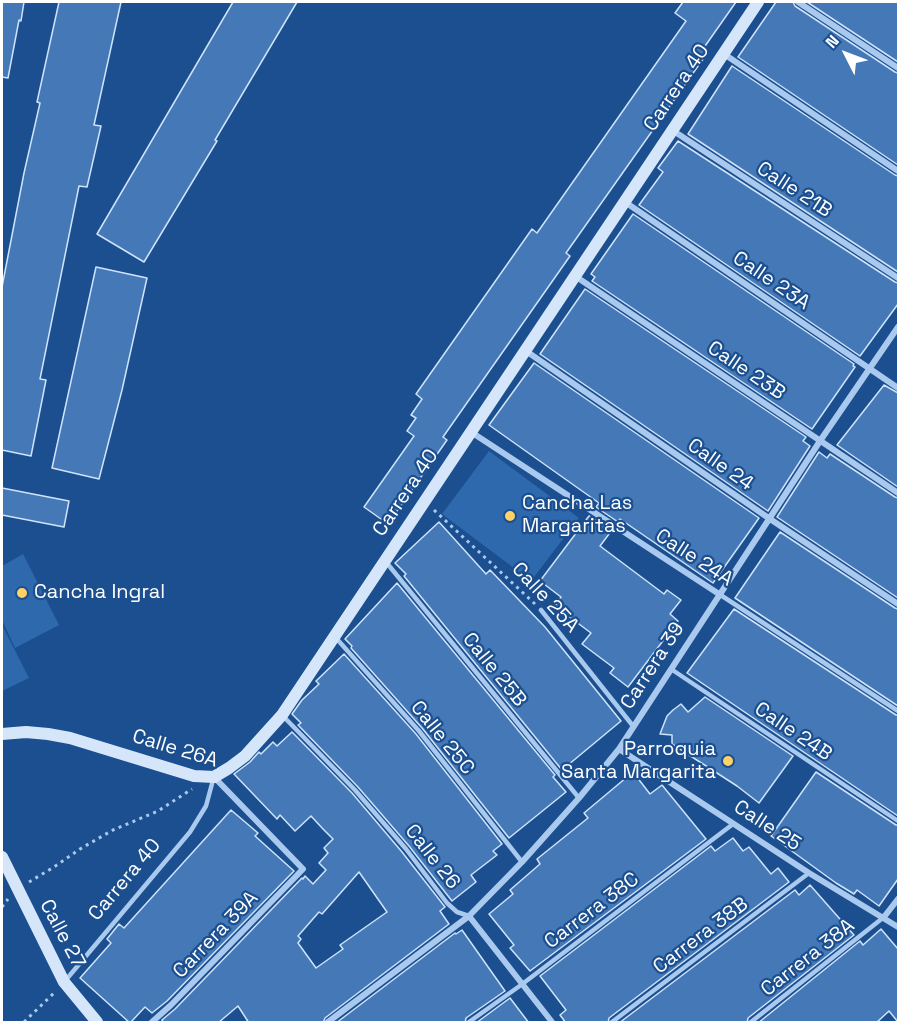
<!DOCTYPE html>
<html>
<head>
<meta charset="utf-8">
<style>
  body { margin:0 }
  #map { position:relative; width:900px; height:1024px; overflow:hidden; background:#1b4f8f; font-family:"Space Grotesk",sans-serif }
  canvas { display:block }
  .frame { position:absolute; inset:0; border:3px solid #fff; pointer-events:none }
  .north { position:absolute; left:816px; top:24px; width:60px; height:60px; -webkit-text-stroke:4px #1b4f8f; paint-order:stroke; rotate:312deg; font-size:16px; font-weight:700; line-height:24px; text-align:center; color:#fff }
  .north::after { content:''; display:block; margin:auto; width:21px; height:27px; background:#fff; clip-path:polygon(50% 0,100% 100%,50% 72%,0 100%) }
</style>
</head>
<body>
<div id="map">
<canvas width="900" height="1024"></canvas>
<div class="frame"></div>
<div class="north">N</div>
</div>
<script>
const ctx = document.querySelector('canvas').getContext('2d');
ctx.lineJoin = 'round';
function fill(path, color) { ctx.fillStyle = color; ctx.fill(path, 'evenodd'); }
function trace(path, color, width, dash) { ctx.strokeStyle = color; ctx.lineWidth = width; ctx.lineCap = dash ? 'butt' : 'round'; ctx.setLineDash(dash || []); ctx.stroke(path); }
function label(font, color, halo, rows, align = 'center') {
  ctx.font = font + ' "Space Grotesk",sans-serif'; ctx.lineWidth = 4.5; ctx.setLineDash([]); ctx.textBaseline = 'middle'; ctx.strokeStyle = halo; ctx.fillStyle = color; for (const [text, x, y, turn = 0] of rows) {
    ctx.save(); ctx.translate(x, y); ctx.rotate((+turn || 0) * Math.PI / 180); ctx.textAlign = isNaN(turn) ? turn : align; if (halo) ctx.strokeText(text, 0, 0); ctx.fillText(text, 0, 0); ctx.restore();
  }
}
const green = new Path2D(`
  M489,451l90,67 -48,63 -89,-67z
  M23,554l36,71 -44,23 -13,-28v-54z
  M2,625l27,53 -27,13z`);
const building = new Path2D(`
  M2,2h22l-3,19 -2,-1 -11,58 -6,-1z
  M59,2h62l-27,123 7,1 -14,61 -8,-1 -39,193 6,1 -15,76 -29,-6v-163l22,-114 16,-70 -3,-1z
  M233,2h64l-82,138 2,1 -73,121 -47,-28z
  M683,2h53l-33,47 5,3 -142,201 4,3 -127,181 4,3 -59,84 -24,-17 50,-71 -7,-5 9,-13 -5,-3 11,-16 -6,-5 116,-165 5,4 149,-212 -11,-8z
  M776,2h17l2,4 100,66 3,1v92l-160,-108z
  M807,2h91v60z
  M732,66l163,109 3,1v96l-210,-138z
  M678,141l217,141 3,1v21l-38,52 -221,-151 24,-33 -5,-4z
  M633,214l221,150 -1,2 2,1 -43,62 -220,-148 3,-4 -4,-3z
  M96,267l51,11 -25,112 -23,89 -47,-11z
  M585,289l221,148 -3,4 7,5 -42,65 -228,-157z
  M534,363l225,155 -46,65 -93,-64 -2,3 -22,-15 3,-4 -110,-78z
  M884,385l14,8v94l-61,-42z
  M819,452l8,6 3,-4 65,43 3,1v100l-121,-81z
  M2,488l67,13 -5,26 -62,-12z
  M589,516l23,14 -12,16 64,48 3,-4 14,10 -11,14 8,7 -50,66 -18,-14 4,-5 -32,-24 9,-11 -36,-27 6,-9 -21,-16z
  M439,522l47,52 4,-4 55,57 76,94 -59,49 -158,-194 2,-2 -11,-11z
  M780,532l115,76 3,1v97l-163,-108z
  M397,583l158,192 -2,2 13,15 -57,46 -87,-110 -71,-80 1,-2 -7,-7z
  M734,609l162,106h2v101l-211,-143z
  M344,654l72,80 86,110 -9,7 4,4 -26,20 5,7 -24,19 -43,-55 -51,-59 -60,-62 3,-2 -9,-9 10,-14 17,-16 -3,-3z
  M705,697l88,59 -34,47 -22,-17 -65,-42v-9l-12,-1 7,-18 6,-6 8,-6 7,8z
  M292,732l60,61 50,59 43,55 -5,4 9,13 -124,94 -2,5h-74l-11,-17 -20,17h-54l-2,-3 13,-11 127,-131 1,1 2,-3 8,8 13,-14 -7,-7 9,-10 -4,-5 9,-9 -10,-10 -12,-13 -16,15 -15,-16 -3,4 -43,-45 16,-12 9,-10 2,2 12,-12 4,4zM359,872l28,40 -47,33 3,4 -27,19 -18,-25 3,-4 -3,-3 21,-24 3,2z
  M633,772l17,22 12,-9 44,54 -176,132 -20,-23 4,-3 -25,-31 24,-20 -3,-4 30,-26 -3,-5 51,-41 -4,-5z
  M816,772l80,53h2v54l-19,27 -22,-16 -3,4 -18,-11 -65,-47z
  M231,810l27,23 -3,3 39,35 -127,130 -15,12 -7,-6 -15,16 -50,-45 31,-35 -4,-4 12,-15 5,4z
  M733,838l10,13 6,-4 22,27 7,-6 11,14 -180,136 -1,5h-42l-6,-8 6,-5 -26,-34 171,-130 4,5z
  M810,885l44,50 -106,83 -1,5h-128l176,-133 4,5z
  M881,929l17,20v73l-9,-11 -13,12h-118l102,-82 3,4z
  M462,930l43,61 -39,27 -1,5h-129l119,-90 1,1z
  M510,998l19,25h-53z`);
const path = new Path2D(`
  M434,510l101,94
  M29,882l25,-15 26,-18 33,-19 45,-19 34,-22
  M2,907l6,-8
  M24,1022l31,-30`);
const lane = new Path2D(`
  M386,562l193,236
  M719,594l179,117
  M541,610l92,116
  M336,638l83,93 103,131
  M671,669l227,152
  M282,715l73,75 51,59 41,54 10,9 12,4
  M65,981l125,-149 16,-26 7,-26
  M469,1022l52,-37 212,-161
  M612,1022l197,-149
  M751,1022l133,-105`);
const street = new Path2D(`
  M798,2l100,66
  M724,54l174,117
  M672,130l226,148
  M625,202l273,186
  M575,276l323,217
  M526,351l244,168 128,85
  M471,432l248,162
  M619,749l190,124 89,54
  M469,916l83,106
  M884,917l14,-18
  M152,1022l19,-17 132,-136 -89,-92
  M328,1022l141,-106 53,-54 57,-64 40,-49 201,-308 78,-114`);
const secondary = new Path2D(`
  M2,734l24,-2 22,2 22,4 124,38 20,1 15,-9 16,-12 37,-41 476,-713
  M2,857l62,125 33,40`);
const markers = [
  [510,516,6,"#ffd166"],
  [22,593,6,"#ffd166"],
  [728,761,6,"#ffd166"]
];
const streetNames = [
  ["Carrera 40",677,88,-56],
  ["Calle 21B",794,190,33],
  ["Calle 23A",771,281,34],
  ["Calle 23B",746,371,34],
  ["Calle 24",720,465,35],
  ["Carrera 40",406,493,-56],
  ["Calle 24A",694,558,33],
  ["Calle 25A",545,598,47],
  ["Carrera 39",653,666,-57],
  ["Calle 25B",494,670,51],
  ["Calle 24B",793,732,34],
  ["Calle 25C",442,738,51],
  ["Calle 26A",175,749,17],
  ["Calle 25",767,826,33],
  ["Calle 26",432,857,52],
  ["Carrera 40",125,880,-50],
  ["Carrera 38C",592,911,-37],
  ["Calle 27",62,934,62],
  ["Carrera 39A",216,935,-46],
  ["Carrera 38B",701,936,-37],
  ["Carrera 38A",808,958,-38]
];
const poiNames = [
  ["Cancha Las",522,504],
  ["Margaritas",522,527],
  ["Cancha Ingral",34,593],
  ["Parroquia",716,750,"right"],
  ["Santa Margarita",716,773,"right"]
];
fill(green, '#2e69ad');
fill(building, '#4478b7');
trace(building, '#cfe3fa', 1.5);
trace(path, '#a9c9ee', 3, [3, 4.5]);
trace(lane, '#a9c9ee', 4.5);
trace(street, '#a9c9ee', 6);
trace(secondary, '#d6e6fa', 12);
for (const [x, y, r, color] of markers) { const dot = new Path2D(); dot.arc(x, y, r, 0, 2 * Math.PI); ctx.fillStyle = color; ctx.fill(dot); trace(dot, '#1b4f8f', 2); }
label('20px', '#fff', '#1b4f8f', streetNames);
label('20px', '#fff', '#1b4f8f', poiNames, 'left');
</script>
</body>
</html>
